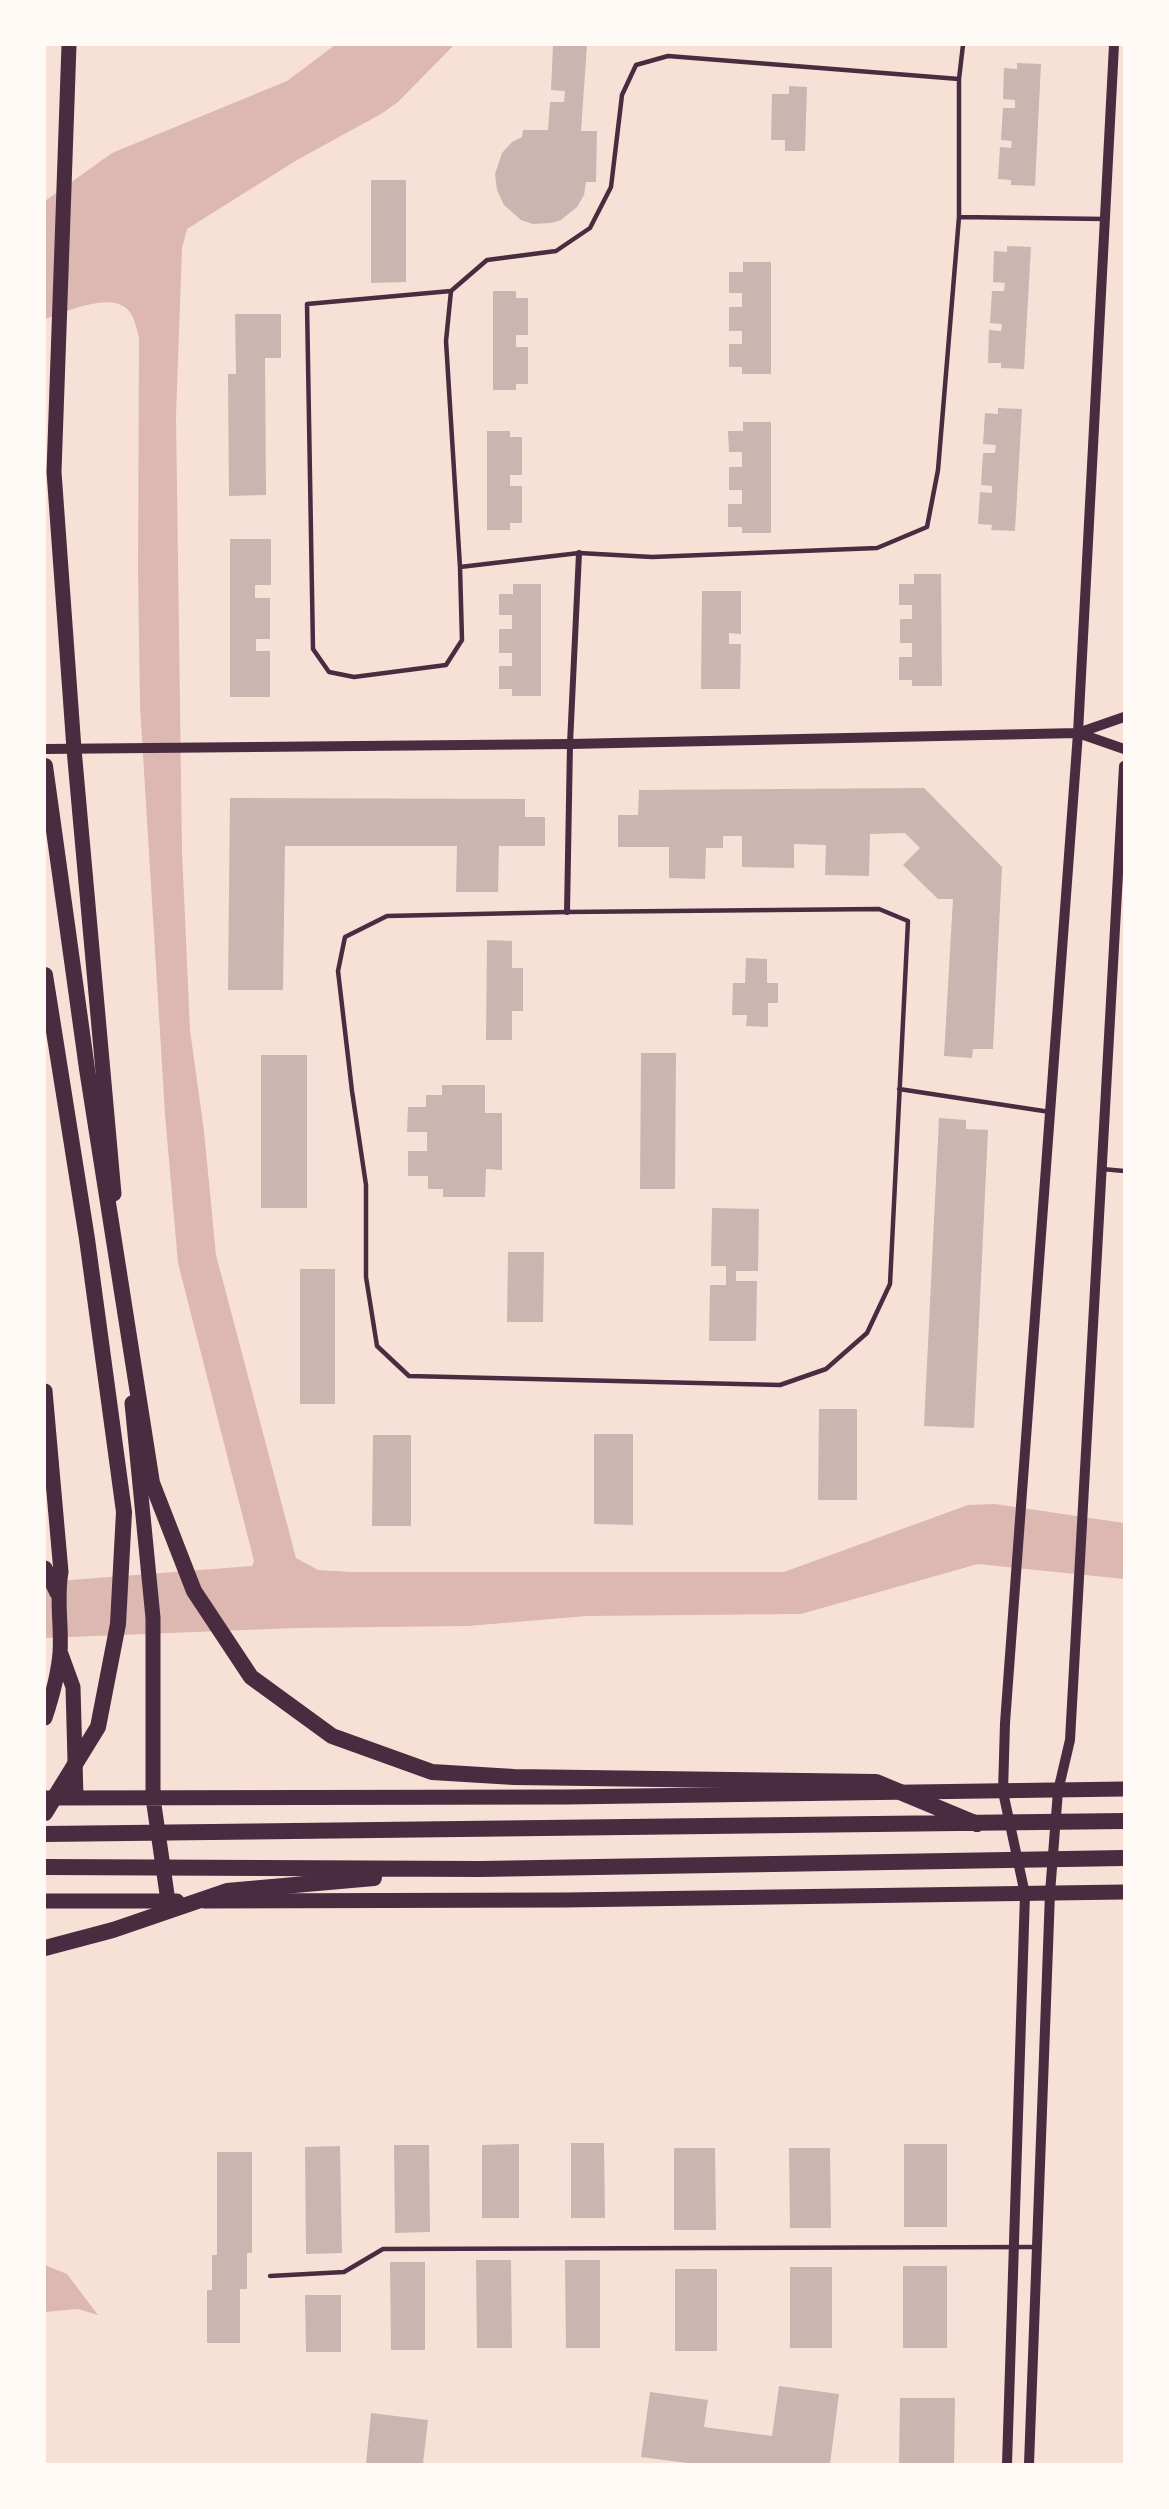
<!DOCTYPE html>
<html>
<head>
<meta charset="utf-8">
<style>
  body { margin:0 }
  #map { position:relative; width:1169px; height:2509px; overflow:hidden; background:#f7e1d7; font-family:"Open Sans",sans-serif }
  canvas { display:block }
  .frame { position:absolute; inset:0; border:46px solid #fffaf5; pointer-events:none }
</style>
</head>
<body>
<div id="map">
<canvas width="1169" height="2509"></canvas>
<div class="frame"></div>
</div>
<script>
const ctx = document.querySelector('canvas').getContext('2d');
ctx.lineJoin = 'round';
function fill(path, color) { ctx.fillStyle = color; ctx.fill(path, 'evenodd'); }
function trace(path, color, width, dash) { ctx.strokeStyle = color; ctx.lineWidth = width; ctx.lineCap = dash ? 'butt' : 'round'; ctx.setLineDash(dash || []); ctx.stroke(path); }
const water = new Path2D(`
  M335,45h119l-56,57 -17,12 -84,46 -110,69 -5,19 -6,168 6,435 8,179 14,101 12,124 80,303 22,12 33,2h433l184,-67 27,-1 129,19v56l-146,-15 -177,50 -214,2 -119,10 -172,2 -251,10v-56l207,-16 2,-5 -76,-298 -13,-149 -25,-408 -2,-134 1,-235c-3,-9 -4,-19 -10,-26 -17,-21 -63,1 -84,8v-118l67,-48 175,-72z
  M45,2265l22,9 31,41 -20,-6 -33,3z`);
const building = new Path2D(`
  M553,45h34l-6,86h16l-1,51h-10l-2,13 -7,12 -16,13 -10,3 -18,1 -12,-4 -17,-15 -7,-15 -2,-16 7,-21 10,-11 10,-5 1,-7h25l2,-28h14l1,-11 -14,-1z
  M1017,63l24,1 -6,122 -24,-1v-5l-13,-1 2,-32 11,1 1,-7 -11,-1 2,-32h12v-8l-12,-1 1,-31 13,1z
  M789,86l18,1 -2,64h-20v-11h-14l1,-46h17z
  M371,180h35v102l-35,1z
  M1007,246l24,1 -7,122 -23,-1v-5h-13l1,-33 12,1 1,-7 -12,-1 2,-32h12l1,-8 -12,-1 1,-31 13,1z
  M743,262h28v112h-29v-7h-13v-23h13v-13h-13v-24h13v-14h-13v-21h14z
  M493,291h23v7h12v37h-12v12h12v37h-12v6h-23z
  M235,314h46v44h-16l1,137 -37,1 -1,-122h8z
  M998,408l24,1 -7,122 -24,-1 1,-5 -14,-1 2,-32 12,1v-7l-11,-1 2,-32h12l1,-8 -13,-1 2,-31 13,1z
  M743,422h28v111h-29v-6h-14v-23h14v-14h-13v-23h13v-15h-13l-1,-21h15z
  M487,431h23v6h12v38h-12v11h12v37h-12v7h-23z
  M230,539h41v46h-16v13h15v41h-14v12h14v46h-40z
  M914,574h27l1,112h-30v-6h-13v-23h13v-14h-12v-24h12v-14h-13v-21h15z
  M513,584h28v112h-29v-7h-13v-23h13v-13h-13v-24h13v-14h-13v-21h14z
  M702,591h39v43l-12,-1v11h12l-1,45h-39z
  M924,788l78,79 -9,182h-20l-1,9 -28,-2 9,-157h-15l-35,-34 17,-17 -15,-15 -35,1 -1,42 -44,-1 1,-30 -32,-1v24l-52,-1v-31h-19v12h-17l-1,31 -36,-1v-31h-51v-32h20l1,-25z
  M230,798l295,1v18h20v29h-46l-1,46h-42l1,-46h-172l-2,144h-55z
  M487,940l25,1v27h11v43h-11v29h-26z
  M746,958l21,1v24h11v20h-10v24l-22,-1 1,-11h-15l1,-32h12z
  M641,1053h35l-1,136h-35z
  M261,1055h46v153h-46z
  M442,1085h43v28h17v57l-16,-1 -1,28h-42v-8h-15v-13h-20v-25h19v-19h-20l1,-25h18v-12h16z
  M939,1118l27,2v9l22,1 -14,298 -50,-2z
  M712,1208l47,1 -1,62h-22v10h21l-1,60h-47l1,-56h16v-19h-15z
  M508,1252h36l-1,70h-36z
  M300,1269h35v135h-35z
  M819,1409h38v91h-39z
  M594,1434h39v91l-39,-1z
  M373,1435h38v91h-39z
  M571,2143h33l1,75h-34z
  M519,2144v74h-37v-73z
  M904,2144h43v83h-43z
  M394,2145h35l1,87 -35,1z
  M340,2146l2,107 -36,1 -1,-107z
  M674,2148h41l1,82h-42z
  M789,2148h41l1,80h-41z
  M217,2152h35v101h-5v36h-7v54h-33v-53h5v-35h5z
  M476,2260h35l1,88h-35z
  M565,2260h35v88h-34z
  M390,2262h35v88h-34z
  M903,2266h44v82h-44z
  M790,2267h42v81h-42z
  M675,2269h42v82h-42z
  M305,2295h36v57h-35z
  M779,2386l60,8 -9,70h-135l-54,-7 9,-65 58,8 -4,27 68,9z
  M900,2398h55l-1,66h-55z
  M371,2413l57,7 -5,44h-57z`);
const service = new Path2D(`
  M963,45l-4,34v138l146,2
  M959,79l-291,-23 -32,9 -14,30 -11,92 -21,41 -34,23 -69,9 -36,31 -5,50 14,226 119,-14 73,4 225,-9 50,-21 11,-57 21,-253
  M451,291l-144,13 6,345 16,23 25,5 92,-12 16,-25 -2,-73
  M879,909l29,12 -18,363 -23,49 -41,36 -46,16 -371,-9 -32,-30 -11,-69v-92l-14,-94 -14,-120 7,-34 42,-21 180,-4z
  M899,1089l151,23
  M1102,1169l22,2
  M270,2276l74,-4 39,-23 654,-2`);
const minor = new Path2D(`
  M567,912l3,-168 9,-191`);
const tertiary = new Path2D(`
  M1124,717l-46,16 46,16
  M45,749l525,-5 508,-11
  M1007,2464l18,-570 -22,-102 2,-69 73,-990 36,-688
  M1029,2464l21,-571 8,-102 12,-51 54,-974`);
const primary = new Path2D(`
  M69,45l-15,427 20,277 40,445
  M45,1391l16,181c-5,28 1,54 -1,81 -2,23 -8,44 -15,65
  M132,1403l21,215v180l15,103
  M45,1568l12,25
  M61,1654l12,33 3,111
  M45,1798l521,-1 558,-8
  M45,1901h132
  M204,1901l361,-1 559,-8`);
const trunk = new Path2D(`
  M45,766l42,303 65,414 42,108 57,86 81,59 100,36 82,5 362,5 101,42
  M45,975l42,264 37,273 -6,112 -20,103 -53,86
  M45,1834l1079,-13
  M45,1867l435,2 644,-11
  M45,1948l68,-18 114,-39 147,-13`);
fill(water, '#dcb8b0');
fill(building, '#ccb4b1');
trace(service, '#4a2c40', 4.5);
trace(minor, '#4a2c40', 6);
trace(tertiary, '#4a2c40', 10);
trace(primary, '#4a2c40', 15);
trace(trunk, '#4a2c40', 16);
</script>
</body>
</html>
